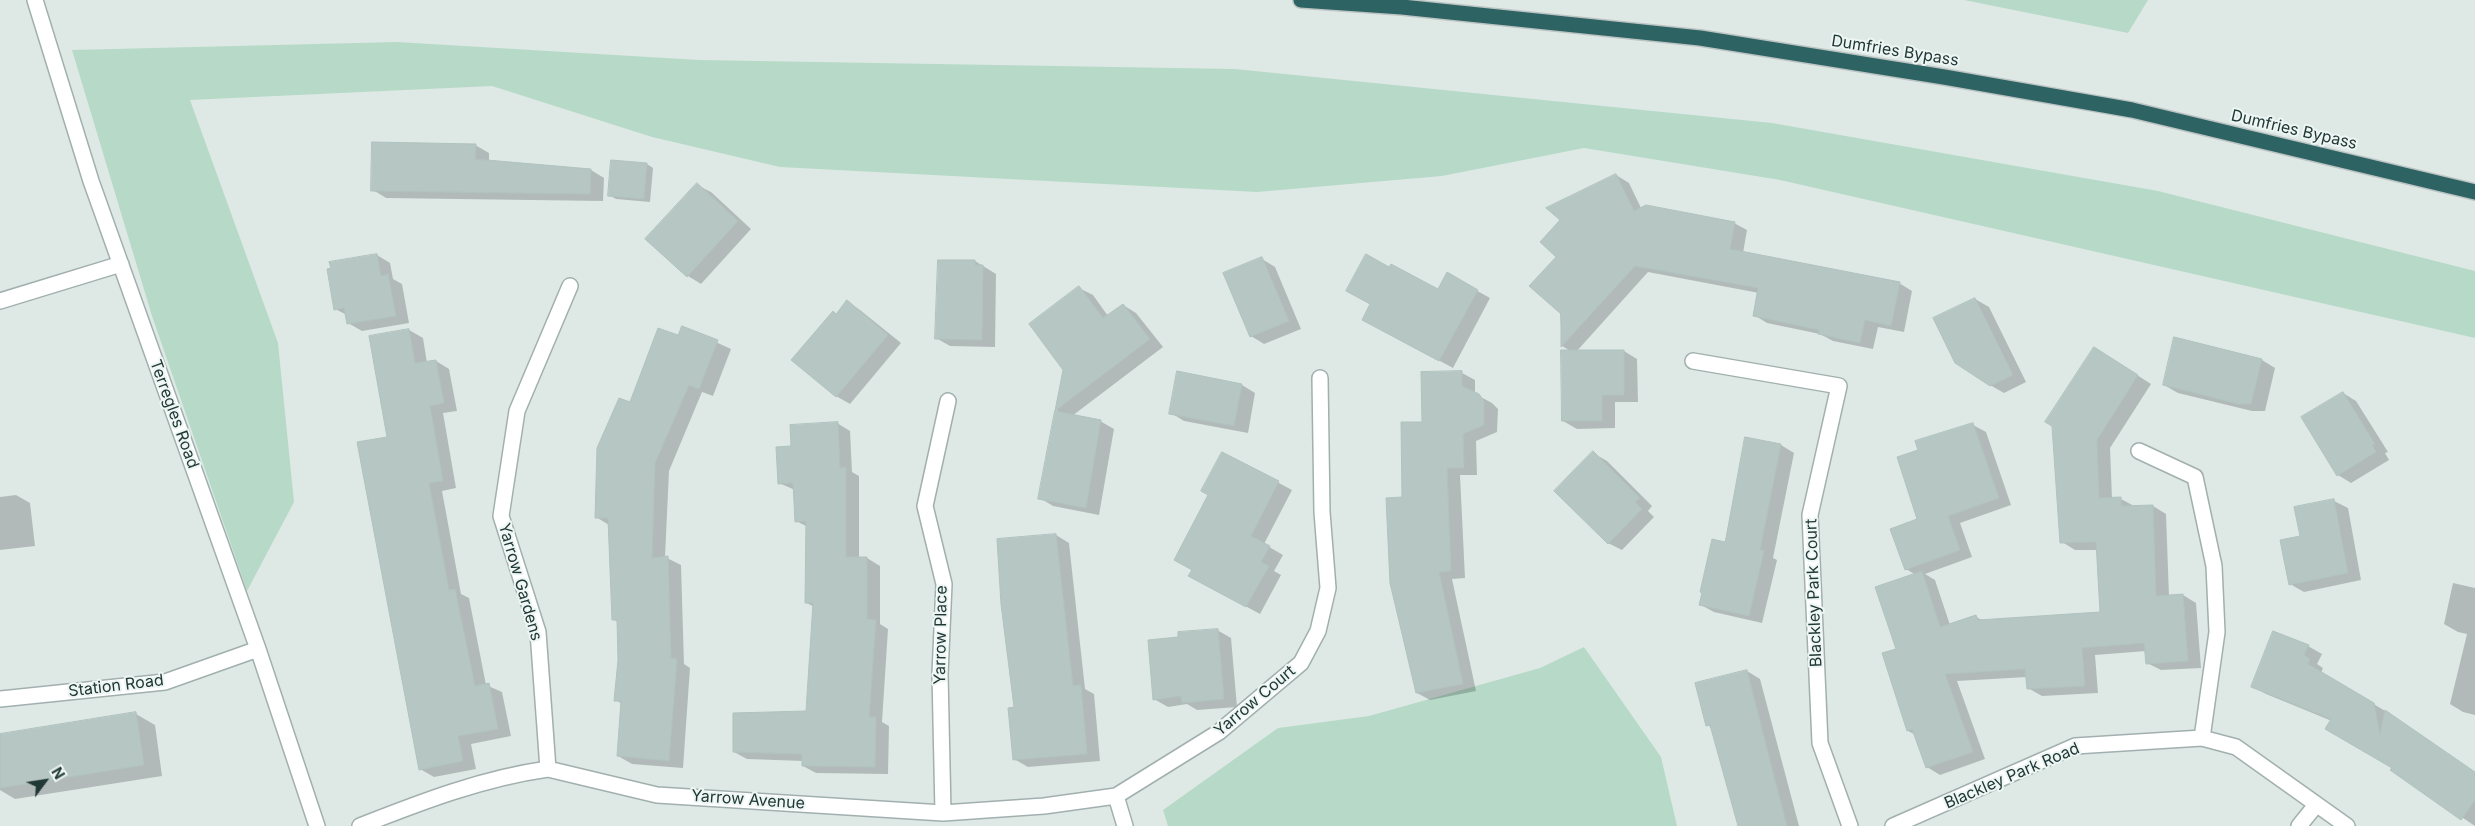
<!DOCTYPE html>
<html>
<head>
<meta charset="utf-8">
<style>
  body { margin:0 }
  #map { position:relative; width:2475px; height:826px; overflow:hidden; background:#dee9e6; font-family:Inter,sans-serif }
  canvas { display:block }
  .north { position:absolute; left:20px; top:756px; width:50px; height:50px; -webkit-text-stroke:4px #eef6f3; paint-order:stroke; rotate:59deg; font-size:14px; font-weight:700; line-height:20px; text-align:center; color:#203836 }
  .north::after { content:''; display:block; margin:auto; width:18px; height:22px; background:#203836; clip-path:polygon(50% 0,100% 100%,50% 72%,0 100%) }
</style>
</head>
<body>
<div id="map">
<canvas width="2475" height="826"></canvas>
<div class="north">N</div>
</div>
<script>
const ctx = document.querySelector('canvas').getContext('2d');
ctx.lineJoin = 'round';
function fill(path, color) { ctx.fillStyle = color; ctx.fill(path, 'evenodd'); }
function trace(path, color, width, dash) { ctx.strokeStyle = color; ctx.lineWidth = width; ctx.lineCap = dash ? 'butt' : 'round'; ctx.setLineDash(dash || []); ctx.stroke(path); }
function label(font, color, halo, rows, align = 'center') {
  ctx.font = font + ' Inter,sans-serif'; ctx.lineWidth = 4; ctx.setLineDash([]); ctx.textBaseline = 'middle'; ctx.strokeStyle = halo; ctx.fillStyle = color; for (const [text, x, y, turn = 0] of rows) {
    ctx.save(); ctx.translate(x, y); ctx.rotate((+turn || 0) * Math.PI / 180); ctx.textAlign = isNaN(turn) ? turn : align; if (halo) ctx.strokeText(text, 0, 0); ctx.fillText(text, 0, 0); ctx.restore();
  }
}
const green = new Path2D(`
  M1964,0h184l-20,33z
  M397,42l302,18 536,9 537,54 386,68 317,80v67l-695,-158 -196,-32 -142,28 -185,16 -477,-25 -128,-30 -160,-51 -302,14 88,243 16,159 -47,89 -95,-275 -80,-266z
  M1584,647l77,110 16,69h-509l-5,-16 115,-82 91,-12 171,-48z`);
const shadow = new Path2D(`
  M475,145l14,8v9l102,8 13,8 -1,23 -217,-3 -13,-8z
  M647,164l6,4 -3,34 -34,-3 -7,-4z
  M1616,175l13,8 12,25 93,15 13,7 -4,23 156,30 13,8 -8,41 -26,-5 -5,22 -40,-8 -13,-7 -53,-11 -13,-8 5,-22 -111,-21 -72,80 48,-1 13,8 1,43h-23v26l-38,1 -14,-8 9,-69 -10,-6 -5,-89z
  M697,185l14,7 40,37 -50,55 -13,-8 -41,-37z
  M377,255l13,8 3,16 9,5 7,39 -47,8 -14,-8 -1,-8 -12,-6 -3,-40z
  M1262,259l13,8 26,62 -37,15 -13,-8z
  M975,261l21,13 -1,73 -45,-1 -14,-8z
  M1447,274l43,24 -37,70 -76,-41 -5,-23 66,-13z
  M1079,288l14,7 15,21 15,-11 13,8 27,34 -91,69 28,5 14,8 -15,86 -46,-9 -13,-8 21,-85 -5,-3z
  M1975,299l14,8 37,75 -22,11 -14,-8z
  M847,302l13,8 41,33 -51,61 -14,-8v-81z
  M683,327l48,22 -18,47 -11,-4 -33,79 -4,86 16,8 3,99 6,4 -7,100 -51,-4 -14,-8 4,-52 -6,-4 4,-40 -2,-38 -5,-3 -4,-94 -13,-8 34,-113 49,-67z
  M409,330l14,8 4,25 9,-2 13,8 8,42 -14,2 13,75 -14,3 19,103 8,4 17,87 16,7 9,44 -40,8 5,25 -42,8 -14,-8 -32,-331z
  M2175,339l87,21 13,8 -10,43h-13l-74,-18 -14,-8z
  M2095,348l56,36 -41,64 2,51h9l13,7h19l13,8 3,82 14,-1 13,8 5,65 -40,2 -14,-7 -1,-12 -51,4 3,38 -56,3 -14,-8 -1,-11 -70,4 28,78 -45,16 -13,-8 -11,-32 -8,-4 -11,-81 19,-75 -10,-6 13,-49v-69l54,-26 13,7 25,73 -51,18 12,34 -47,17 10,6 15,45 26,-8 8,4 118,-8 -5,-63h-22l-13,-8z
  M1178,373l64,12 13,8 -7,40 -64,-12 -13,-8z
  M1462,373l13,7v14l17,9 6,6 -1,23 -21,9 1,34h-17l5,103 -13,1 24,112 -46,9 -13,-7 -13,-194 19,-76z
  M2343,393l13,8 32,51 -3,1 4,7 -38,23 -13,-8z
  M837,423l13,8 2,41 7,4v82h8l13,8v58l8,5 -6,93 7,4 -1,48 -72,-1 -13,-7v-5l-56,-2 -13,-7 74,-39 6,-106 -7,-4 1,-76 -12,-6 -1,-31 -16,-7 13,-35z
  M1746,438l35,7 13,8 -21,105 4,2 -15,63 -48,-11 -13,-7 25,-62z
  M1223,453l69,37 -28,54 19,11 -9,16 7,4 -21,39 -57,-31 -10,-13 17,-75z
  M1593,453l14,8 45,45 -4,5 6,6 -32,33 -14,-7z
  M16,495l14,8 5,43 -35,4v-53z
  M2334,501l14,7 13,72 -57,12 -14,-8z
  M1056,535l13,8 16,146 9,5 6,67 -72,6 -14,-8 2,-51z
  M2453,583l22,5v127l-12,-3 -13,-8 17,-70 -9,-2 -14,-8z
  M1217,630l14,8 6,69 -40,3 -10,-6 -19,3 -14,-8 26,-61z
  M2308,646l14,8 -5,10 6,4 -2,5 66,39 88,61v53l-83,-56 2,-3 -62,-46 -66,-27 -14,-8z
  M1747,671l13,8 39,147h-60l-27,-98 -5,-3z
  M136,714l19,11 7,51 -147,23 -15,-9v-55z`);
const building = new Path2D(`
  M372,142l104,2 -1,15 116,10 -1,25 -219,-3z
  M611,160l36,3 -3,36 -36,-3z
  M1616,174l18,37 12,-6 89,17 -5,27 170,33 -9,44 -26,-6 -5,23 -42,-9 1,-4 -66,-14 5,-28 -123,-22 -74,81v-33l-32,-28 27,-29 -16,-15 20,-22 -14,-12z
  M697,183l41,38 -51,56 -42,-38z
  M377,254l4,22 7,-2 8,42 -49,8 -3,-16 -10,2 -7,-41 4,-1 -2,-6z
  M1366,254l23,13 2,-3 47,25 9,-17 31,18 -39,71 -77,-41 8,-16 -24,-13z
  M1262,257l27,64 -39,16 -27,-64z
  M938,260h37v5h8l-1,75 -47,-1z
  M1079,286l24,32 20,-14 27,35 -95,72 8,-41 -34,-46z
  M1975,298l38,77 -23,11 -35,-23 -22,-45z
  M847,300l41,35 -52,62 -45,-37 42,-49 3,3z
  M682,326l36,14 -19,49 -10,-4 -34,78 -3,95 16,-2 3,102 6,1 -8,102 -52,-5 4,-55h-7l4,-41 -1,-40h-5l-4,-102h-13l2,-70 22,-50 11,4 28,-74 20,7z
  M409,329l6,34 21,-3 8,43 -14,3 13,75 -14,2 20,107 6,-1 20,97 14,-3 9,46 -40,7 5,25 -44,9 -62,-328 30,-5 -18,-101z
  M2174,337l88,22 -11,45h-13l-75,-19z
  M2094,347l44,28 -41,65 2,58 22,-1v9l32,-1 3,91 27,-2 5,67 -42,3 -2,-21 -62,5 3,38 -58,3 -2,-20 -80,5 28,78 -47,16 -14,-39 -5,2 -25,-78 14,-4 -21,-62 47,-16 18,56 36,-12 2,5 122,-8 -4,-70 -36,1 -8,-117 -7,-4z
  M1561,350h63v45h-22v26h-40z
  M1177,371l65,13 -8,42 -65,-12z
  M1462,371v15l17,8 5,7v24l-21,9 1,34h-17l4,103 -12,1 24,112 -47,9 -26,-110 -4,-85 16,-1 -1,-75h21l-1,-50z
  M2343,392l32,52 -3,1 4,7 -39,24 -36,-59z
  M1055,411l46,9 -15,88 -48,-9z
  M838,422l2,46 6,-1v90h21v62l9,1 -7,97h7l-1,50 -73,-1v-12l-69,-2v-39l73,-2 7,-108h-8l1,-82 -11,1 -2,-39 -15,1 -2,-37 15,-1 -1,-21z
  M1973,423l26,75 -51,18 12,34 -55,20 -15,-41 27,-10 -20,-62 21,-7 -3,-9z
  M1745,437l36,7 -21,106 4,1 -15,65 -50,-11 3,-12 -2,-1 12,-53 13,3z
  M1593,451l47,47 -5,4 7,7 -34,35 -54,-53z
  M1222,452l57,29 -28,55 19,10 -9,16 8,4 -23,41 -58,-31 4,-6 -18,-10 34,-65 -7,-4z
  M2334,499l14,74 -59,12 -9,-45 20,-4 -6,-29z
  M1056,534l17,152 8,-1 6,69 -74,6 -5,-52 6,-1 -13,-103 -4,-65z
  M1218,629l6,70 -42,4 -1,-7 -28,4 -5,-60 30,-3v-5z
  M2273,631l36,14 -5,10 6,4 -2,5 66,39 6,32 5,-25 90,62v28l-14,20 -71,-50 2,-2 -67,-39 6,-10 -80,-32z
  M1747,670l23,91 17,65h-49l-28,-101 -4,1 -11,-43z
  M136,712l8,53 -144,23v-54z`);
const minor = new Path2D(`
  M35,0l56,181 167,468 59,177
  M0,301l121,-37
  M1693,361l146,25 -29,129 10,228 30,83
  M2139,451l56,26 19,89 3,66 -15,106
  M0,699l165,-17 93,-33
  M548,769l-10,-137 -37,-116 16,-105 53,-125
  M1116,796l103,-64 82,-69 17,-32 10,-43 -6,-76 -2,-134
  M943,813l-3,-139 4,-90 -19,-78 23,-105
  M360,826c61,-24 123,-48 188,-57l109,26 286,18 101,-7 72,-10 9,30
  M1893,826l182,-80 127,-8 34,9 111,79
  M2299,826l17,-21`);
const highway = new Path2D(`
  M1301,0l101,7 298,31 244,39 188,33 343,82`);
const streetNames = [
  ["Dumfries Bypass",1895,51,9],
  ["Dumfries Bypass",2294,130,13],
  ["Terregles Road",174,414,70],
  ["Yarrow Gardens",520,582,74],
  ["Blackley Park Court",1814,593,-92],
  ["Yarrow Place",941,635,-89],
  ["Station Road",116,686,-7],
  ["Yarrow Court",1255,701,-40],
  ["Blackley Park Road",2012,776,-23],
  ["Yarrow Avenue",748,800,4]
];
fill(green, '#b7dac8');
fill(shadow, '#0003');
fill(building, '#b6c6c3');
trace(building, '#b0c2be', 1);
trace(minor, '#a1b0ae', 18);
trace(highway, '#bcc3c3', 18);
trace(minor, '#fff', 15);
trace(highway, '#2d6363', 15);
label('16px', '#203836', '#eef6f3', streetNames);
</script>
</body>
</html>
